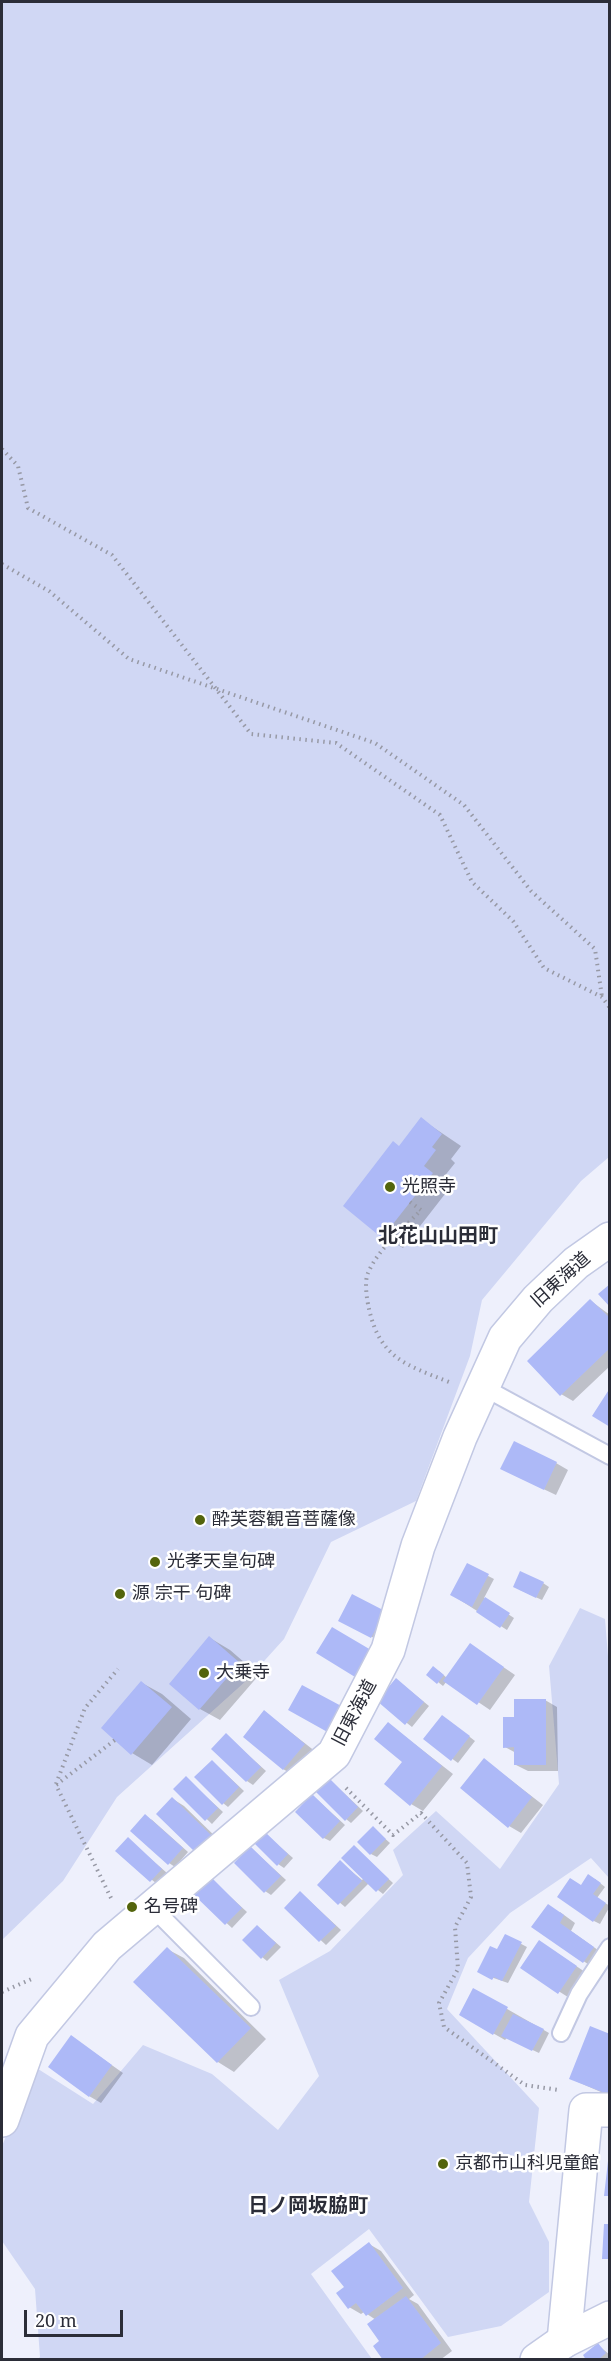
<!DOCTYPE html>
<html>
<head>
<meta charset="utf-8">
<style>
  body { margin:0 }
  #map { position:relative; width:611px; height:2361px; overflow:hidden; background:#eef0fc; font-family:"Noto Serif",serif }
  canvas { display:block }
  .frame { position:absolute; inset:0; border:3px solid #2b2d38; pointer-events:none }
  .scale { position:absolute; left:24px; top:2310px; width:99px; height:27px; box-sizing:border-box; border:3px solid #2b2d38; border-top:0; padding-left:8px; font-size:18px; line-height:21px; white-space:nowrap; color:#2b2d38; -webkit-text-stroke:4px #fff; paint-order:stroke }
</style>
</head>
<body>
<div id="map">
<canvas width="611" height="2361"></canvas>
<div class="frame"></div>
<div class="scale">20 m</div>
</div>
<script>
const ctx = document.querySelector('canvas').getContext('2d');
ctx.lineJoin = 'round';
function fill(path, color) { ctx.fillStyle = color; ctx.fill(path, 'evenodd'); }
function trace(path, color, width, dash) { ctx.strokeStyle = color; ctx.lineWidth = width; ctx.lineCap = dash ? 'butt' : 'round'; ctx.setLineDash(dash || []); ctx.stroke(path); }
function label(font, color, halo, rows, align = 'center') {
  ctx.font = font + ' "Noto Serif","Noto Sans JP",serif'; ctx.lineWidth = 5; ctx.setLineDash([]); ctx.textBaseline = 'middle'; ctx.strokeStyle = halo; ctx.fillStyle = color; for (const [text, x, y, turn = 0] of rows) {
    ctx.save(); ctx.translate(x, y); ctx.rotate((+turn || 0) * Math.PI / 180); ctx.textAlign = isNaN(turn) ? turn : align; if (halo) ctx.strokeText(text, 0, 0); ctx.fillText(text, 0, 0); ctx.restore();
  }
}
const green = new Path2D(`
  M2,2h607v1155l-28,24 -99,119 -12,56 -54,145 -85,41 -47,97 -37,41 -130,117 -54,84 -61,59z
  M580,1608l25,11 5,62 -1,197 -18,-20 -81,55 -42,45 -21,51 92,99 -10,94 20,40v50l-48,34 -53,11 -79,-108 -58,45 61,85h-334l2,-2 -5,-68 -33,-48v-95l33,-79 58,37 50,-59 69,29 66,56 41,-54 -40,-96 51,-29 73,-76 -10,-25 43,-39 64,58 59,-85 -10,-118z`);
const shadow = new Path2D(`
  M421,1119l40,27 -10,13 4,4 -12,15 9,7 -49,63 -20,-11 -38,-31 55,-59z
  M591,1301l19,14v51l-37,35 -12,-7z
  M556,1463l12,7 -12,25 -42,-20z
  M467,1565l27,14 -10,19 30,20 -7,12 -55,-35z
  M543,1583l6,4 -7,13 -22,-10z
  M390,1616l-12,24 -38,-19z
  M210,1638l20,12 29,25 -39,45 -20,-11 -29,-25z
  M471,1645l44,30 -25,35 -43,-29 -4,5 -5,-4 1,-11 8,7z
  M142,1683l20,11 29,25 -39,46 -20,-12z
  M402,1684l27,22 -17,21 -33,-26z
  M545,1700l12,7 1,64h-30l-12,-6v-12l-11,-6z
  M265,1712l51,40 -21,24 -12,-7z
  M448,1720l27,21 -17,22 -33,-24z
  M389,1724l64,50 -30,37 -12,-7 -7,-43z
  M226,1735l40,36 -13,14 -6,-4z
  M485,1760l58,45 -22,28 -12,-7z
  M212,1761l32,30 -16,16 -5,-4z
  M186,1778l37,34 -11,12 -37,-35z
  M329,1779l34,32 -12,12 -5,-4z
  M313,1796l32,29 -15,16 -6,-3z
  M173,1799l11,7 38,37 -14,15z
  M151,1819l37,33 -13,15 -6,-4z
  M373,1828l17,15 -13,14 -6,-3z
  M264,1833l29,25 -9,10 -6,-4z
  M128,1839l39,34 -10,11 -40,-33z
  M354,1847l39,36 -10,11 -14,-11 -24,24 -26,-22 21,-23 22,18 2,-2z
  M251,1848l35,32 -15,15 -6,-4z
  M210,1878l37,34 -15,16 -37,-34z
  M595,1879l10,8 -8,11 13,8 -10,18 -6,-3 -13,-34z
  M301,1893l40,37 -15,15 -40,-37z
  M560,1912l15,11 -4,8 34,24 -10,14 -61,-42z
  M258,1927l23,20 -14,14 -5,-4z
  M506,1936l21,11 -19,36 -23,-8z
  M167,1949l17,9 82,81 -32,33 -16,-10z
  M551,1949l37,25 -17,25 -49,-31z
  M474,1990l75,43 -10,20 -32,-15 -2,2 -44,-25z
  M610,2035v61l-39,-17z
  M72,2037l51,36 -22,30 -12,-7z
  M369,2244l12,7 33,44 -5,4 9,5 34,47 -12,9h-55l-9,-40 -12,-8 -3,2 -12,-7 -3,-20z
  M598,2345l12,10 -3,5h-19z`);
const building = new Path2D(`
  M421,1117l21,17 -10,13 4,3 -12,16 9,7 -51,65 -39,-32 50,-65 6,5z
  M610,1284v23l-12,-13z
  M590,1299l20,19v30l-50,48 -33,-35z
  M610,1388v39l-18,-11z
  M514,1441l43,21 -13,28 -44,-21z
  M467,1563l22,11 -17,33 -22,-12z
  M520,1571l24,11 -8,16 -23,-11z
  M352,1594l33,17 -14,27 -33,-17z
  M485,1597l25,16 -10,15 -24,-16z
  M332,1627l39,23 -16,27 -39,-24z
  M209,1636l31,27 -41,47 -30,-26z
  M470,1643l34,24 -27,38 -34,-24z
  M433,1666l11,9 -7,9 -11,-9z
  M396,1678l28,24 -19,23 -28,-24z
  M141,1681l31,26 -41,48 -30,-27z
  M302,1685l43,23 -14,26 -43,-24z
  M514,1699h32v66h-32v-18l-11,1v-31h11z
  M264,1710l41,34 -22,26 -40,-33z
  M442,1715l28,21 -19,25 -28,-22z
  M388,1722l54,44 -32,40 -26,-22 18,-22 -28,-23z
  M226,1733l35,34 -15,15 -35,-33z
  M484,1758l48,39 -24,31 -48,-40z
  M212,1760l27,27 -17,18 -28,-28z
  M186,1776l32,32 -13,13 -32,-32z
  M328,1777l30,30 -13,14 -30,-30z
  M312,1794l28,27 -17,18 -28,-27z
  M172,1797l39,38 -16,17 -39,-38z
  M145,1814l38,34 -15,17 -38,-34z
  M373,1826l13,13 -16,16 -13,-13z
  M264,1831l24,23 -11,12 -24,-24z
  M128,1837l34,32 -12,13 -35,-31z
  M354,1845l35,34 -13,13 -35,-34z
  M250,1846l31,30 -17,17 -30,-30z
  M340,1860l22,21 -24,24 -21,-20z
  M588,1874l13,9 -8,11 13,9 -13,19 -36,-25 13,-19 11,7z
  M210,1876l32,32 -17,17 -32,-31z
  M300,1891l36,35 -17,16 -35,-34z
  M548,1904l16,11 -4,8 34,24 -11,16 -52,-36z
  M257,1925l19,18 -15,16 -19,-19z
  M505,1934l17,8 -20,39 -8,-4 -2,3 -15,-8 13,-26 7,3z
  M539,1940l38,26 -19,28 -38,-26z
  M167,1947l84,81 -34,35 -84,-81z
  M473,1988l35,19 -15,28 -34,-20z
  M513,2014l31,15 -12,22 -31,-15z
  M590,2026l20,8v61l-41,-16z
  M71,2035l41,30 -23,32 -41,-30z
  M608,2161h2v35h-6z
  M604,2224h6v35h-8z
  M369,2242l34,46 -37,28 -10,-13 -8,6 -12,-16 8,-6 -13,-16z
  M406,2296l35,47 -21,17h-37l-10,-14 6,-5 -12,-17z
  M598,2343l8,10 -8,7h-12l-3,-5z`);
const path = new Path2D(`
  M2,449l16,17 10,42 84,47 139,179 85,9 104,72 32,67 41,39 31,47 58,29 8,11
  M2,564l47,27 80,68 246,84 89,62 67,86 64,58 7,48
  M410,1202l11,8c-18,19 -43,39 -53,63 -4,9 -1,27 1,36 11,49 37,56 80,73
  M56,1784l29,-76 33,-39
  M346,1788l47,47 28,-22 46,50 4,34 -16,30 3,42 -19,34 5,24 81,58 34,5
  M111,1898l-55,-113 59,-45
  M2,1992l32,-14`);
const service = new Path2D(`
  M483,1387l127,69
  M152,1907l99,100
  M561,2033l18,-39 31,-47`);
const minor = new Path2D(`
  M2,2120l30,-84 75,-90 227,-192 54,-104 30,-104 42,-109 45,-99 33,-39 38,-36 34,-24
  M564,2341l22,-231h24`);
const primary = new Path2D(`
  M537,2360l27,-19 46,-23`);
const markers = [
  [390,1187,6,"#53640c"],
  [200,1520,6,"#53640c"],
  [155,1562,6,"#53640c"],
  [120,1594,6,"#53640c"],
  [204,1673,6,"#53640c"],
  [132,1907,6,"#53640c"],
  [443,2164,6,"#53640c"]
];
const poiNames = [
  ["光照寺",402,1187],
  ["酔芙蓉観音菩薩像",212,1520],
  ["光孝天皇句碑",167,1562],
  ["源 宗干 句碑",132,1594],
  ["大乗寺",216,1673],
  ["名号碑",144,1907],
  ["京都市山科児童館",455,2164]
];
const streetNames = [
  ["旧東海道",561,1280,-42],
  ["旧東海道",355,1713,-62]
];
const neighbourhoodNames = [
  ["北花山山田町",438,1236],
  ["日ノ岡坂脇町",308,2206]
];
fill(green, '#d0d7f4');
fill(shadow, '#0003');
fill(building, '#adb9f7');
trace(service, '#c2c8e3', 20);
trace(minor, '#c2c8e3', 36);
trace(primary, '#c2c8e3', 36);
trace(path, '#9799a5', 4, [1.5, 4.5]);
trace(service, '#fff', 16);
trace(minor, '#fff', 33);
trace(primary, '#fff', 33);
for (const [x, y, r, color] of markers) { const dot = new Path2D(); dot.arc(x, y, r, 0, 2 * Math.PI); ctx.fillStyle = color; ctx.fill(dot); trace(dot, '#fff', 2); }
label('18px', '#2b2d38', '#fff', poiNames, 'left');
label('18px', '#2b2d38', '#fff', streetNames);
label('bold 20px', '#2b2d38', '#fff', neighbourhoodNames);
</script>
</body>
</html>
